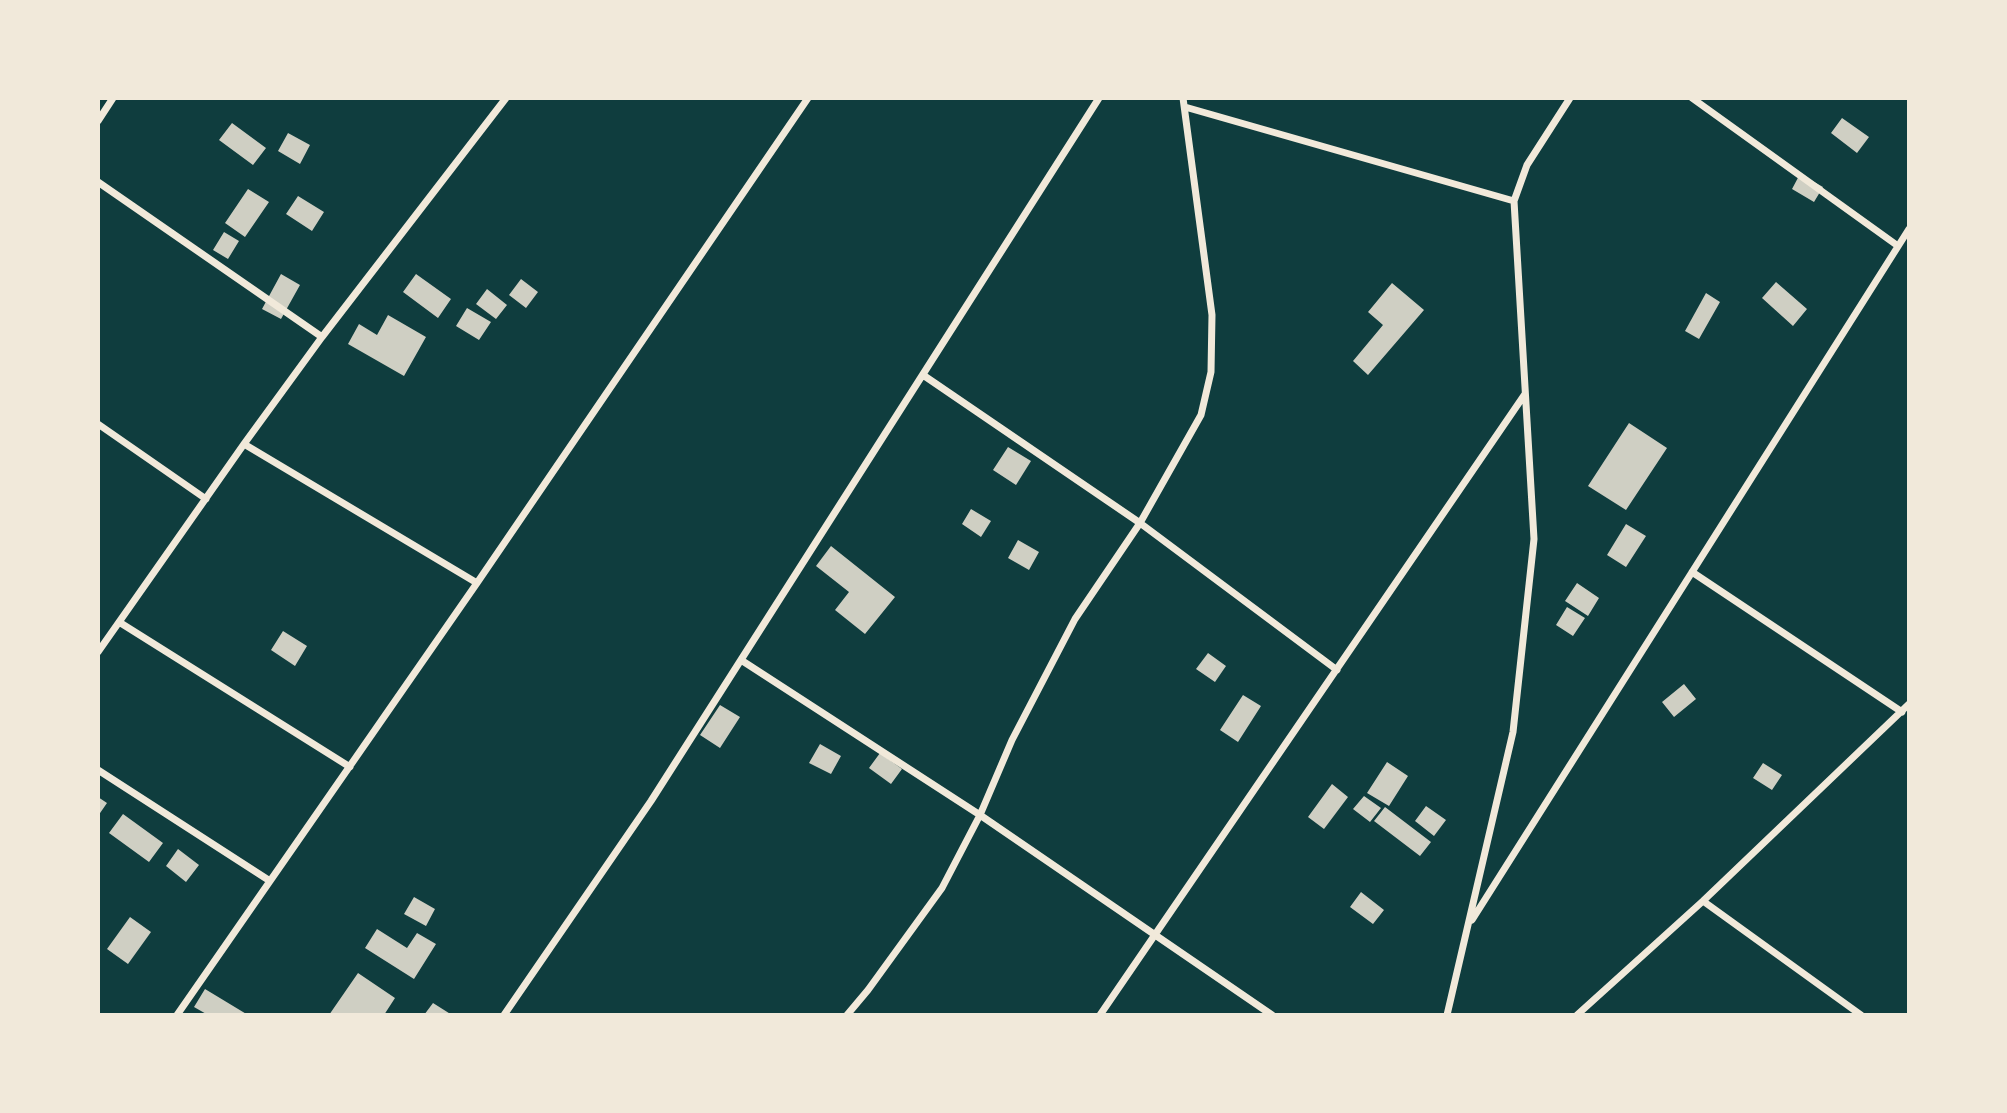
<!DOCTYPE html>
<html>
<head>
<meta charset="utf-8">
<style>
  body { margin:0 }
  #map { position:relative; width:2007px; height:1113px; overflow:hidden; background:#0f3d3e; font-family:"Exo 2",sans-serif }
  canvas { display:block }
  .frame { position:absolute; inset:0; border:100px solid #f1e9da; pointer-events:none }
</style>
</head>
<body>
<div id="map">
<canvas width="2007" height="1113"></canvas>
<div class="frame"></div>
</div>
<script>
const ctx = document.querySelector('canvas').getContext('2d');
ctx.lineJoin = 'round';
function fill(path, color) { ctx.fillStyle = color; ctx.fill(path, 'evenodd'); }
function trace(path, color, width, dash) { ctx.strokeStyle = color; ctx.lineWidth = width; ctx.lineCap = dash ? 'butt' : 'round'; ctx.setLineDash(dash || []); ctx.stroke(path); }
const building = new Path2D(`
  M1842,118l27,19 -12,16 -26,-20z
  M232,123l34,25 -13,17 -34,-25z
  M288,133l22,12 -10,19 -22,-13z
  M1800,174l23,13 -9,15 -22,-13z
  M248,189l21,13 -24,35 -20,-14z
  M298,196l26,16 -12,19 -26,-17z
  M224,232l15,9 -11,18 -15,-9z
  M281,274l19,11 -19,34 -19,-10z
  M416,274l35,25 -13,19 -35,-26z
  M521,279l17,13 -12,16 -17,-13z
  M1776,282l31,27 -14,17 -31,-28z
  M1392,283l32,27 -56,65 -15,-14 30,-36 -15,-13z
  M487,289l20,16 -11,14 -20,-15z
  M1706,293l14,9 -21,37 -14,-8z
  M467,308l24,14 -12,18 -23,-14z
  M388,315l38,22 -22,39 -56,-32 11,-20 18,11z
  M1629,423l38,25 -41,62 -38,-24z
  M1008,447l23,14 -15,24 -23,-15z
  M971,509l20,12 -10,16 -19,-13z
  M1626,524l20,12 -20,31 -19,-12z
  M1018,540l21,12 -10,18 -21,-12z
  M831,546l64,51 -30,37 -30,-24 14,-18 -33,-26z
  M1577,583l22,15 -11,18 -23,-15z
  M1567,607l18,11 -12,18 -17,-11z
  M283,631l24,15 -12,20 -24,-16z
  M1208,653l18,13 -11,16 -19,-13z
  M1684,684l12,15 -22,18 -12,-15z
  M1243,695l18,11 -23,36 -18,-12z
  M720,705l20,12 -20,31 -20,-13z
  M820,744l21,12 -10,18 -22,-11z
  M880,753l22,16 -11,15 -22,-16z
  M1387,762l21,14 -19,30 -22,-13z
  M1763,763l19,12 -10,15 -19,-12z
  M1332,784l16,13 -24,32 -16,-12z
  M1364,796l17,12 -11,14 -17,-13z
  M98,797l9,6 -9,13z
  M1426,806l20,14 -12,16 -19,-15z
  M1385,807l46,35 -11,14 -46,-35z
  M123,814l40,29 -14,19 -40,-29z
  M178,849l21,16 -13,17 -20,-16z
  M1361,892l23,18 -11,14 -23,-17z
  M414,897l21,12 -9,17 -22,-12z
  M130,917l21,15 -23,32 -21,-15z
  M377,929l30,19 10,-15 19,11 -22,35 -49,-31z
  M358,973l37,25 -11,17h-55z
  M205,989l43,26h-40l-14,-8z
  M433,1003l19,12h-28z`);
const minor = new Path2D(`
  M1692,98l206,148
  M1185,107l329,94
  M98,121l15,-23
  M98,182l224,155
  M923,375l217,148 197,147
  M98,424l108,75
  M244,444l233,139
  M1692,572l210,140
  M119,622l231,145
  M98,652l146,-208 78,-107 184,-239
  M741,660l239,155 292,200
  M98,770l172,111
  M1703,901l158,114
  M1472,920l437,-691
  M177,1015l300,-432 331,-485
  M504,1015l147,-214 448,-703
  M847,1015l21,-25 74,-102 38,-73 32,-75 63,-121 65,-96 61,-108 10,-43 1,-57 -29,-217
  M1100,1015l425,-621
  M1447,1015l66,-283 21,-193 -20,-338 13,-36 43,-67
  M1577,1015l126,-114 206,-197`);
fill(building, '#cfcfc3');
trace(minor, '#f1e9da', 7);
</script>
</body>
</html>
